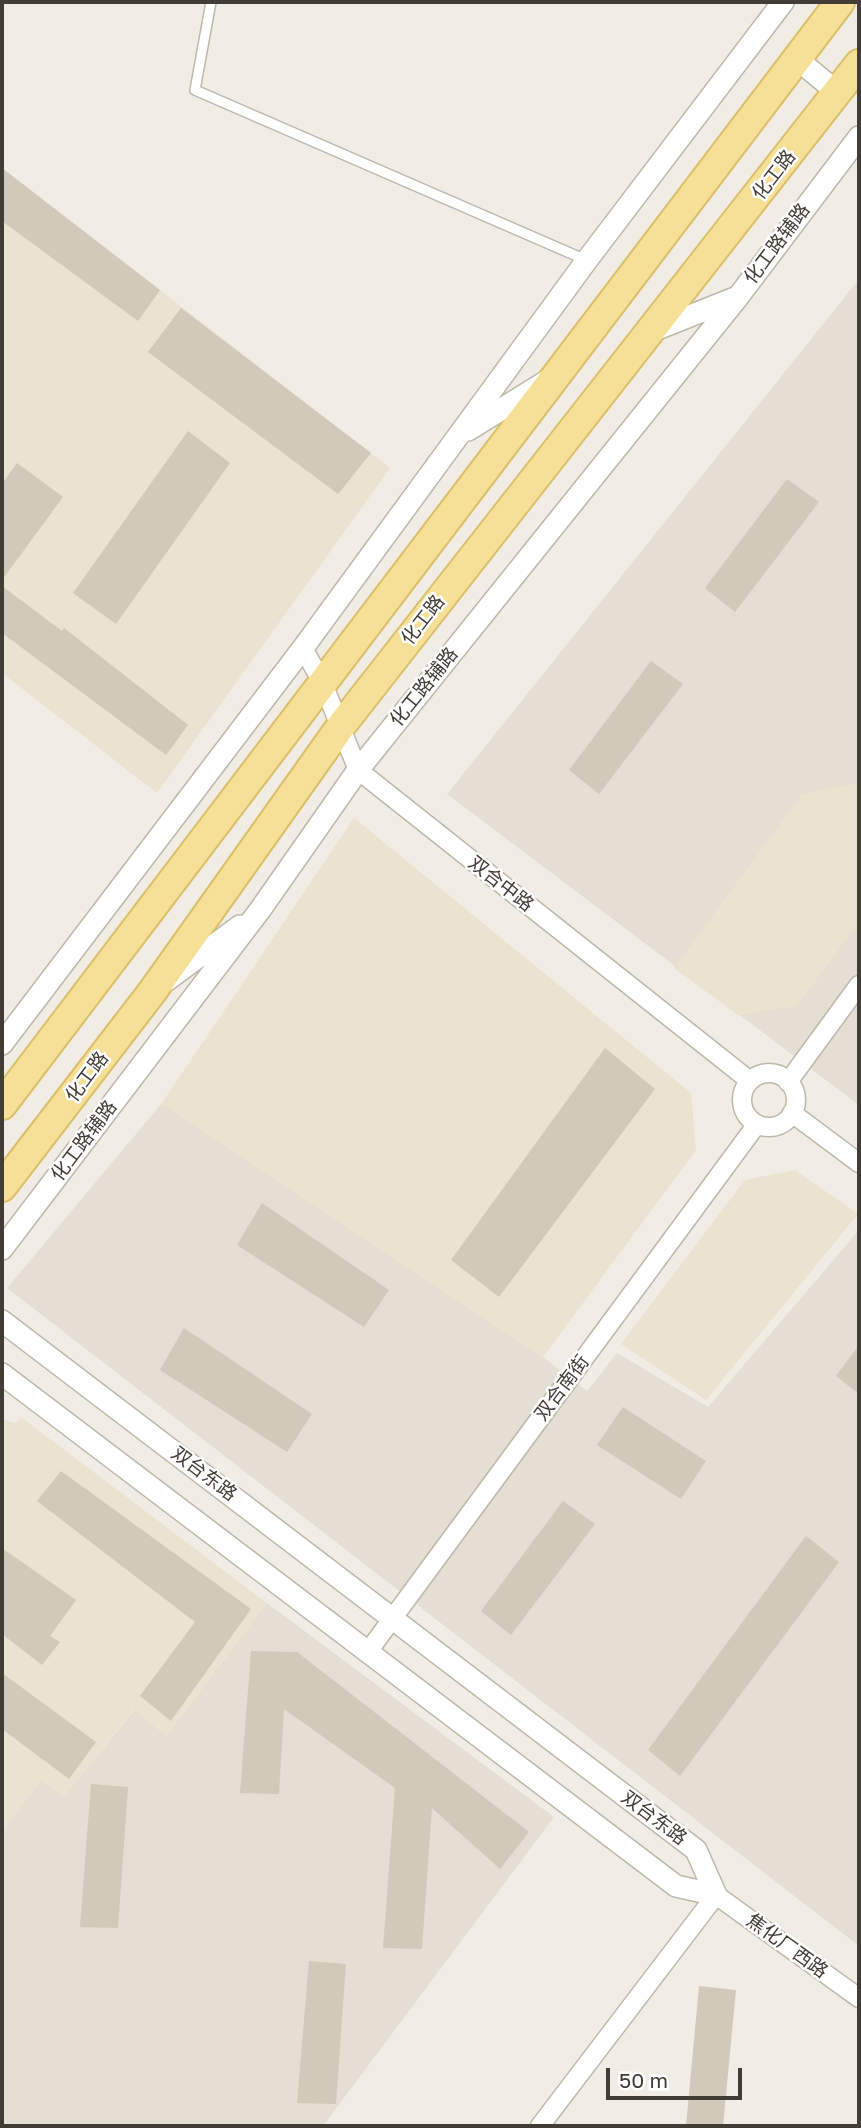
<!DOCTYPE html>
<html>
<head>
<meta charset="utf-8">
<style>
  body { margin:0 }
  #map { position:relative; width:861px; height:2128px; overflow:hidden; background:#f1ede4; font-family:"Golos Text",sans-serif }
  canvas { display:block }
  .frame { position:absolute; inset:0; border:4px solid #423d34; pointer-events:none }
  .scale { position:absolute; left:606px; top:2068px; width:136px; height:32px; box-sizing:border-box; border:4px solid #423d34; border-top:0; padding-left:9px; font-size:21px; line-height:24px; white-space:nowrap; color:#423d34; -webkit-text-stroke:5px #fff; paint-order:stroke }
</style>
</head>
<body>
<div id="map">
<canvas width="861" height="2128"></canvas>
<div class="frame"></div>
<div class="scale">50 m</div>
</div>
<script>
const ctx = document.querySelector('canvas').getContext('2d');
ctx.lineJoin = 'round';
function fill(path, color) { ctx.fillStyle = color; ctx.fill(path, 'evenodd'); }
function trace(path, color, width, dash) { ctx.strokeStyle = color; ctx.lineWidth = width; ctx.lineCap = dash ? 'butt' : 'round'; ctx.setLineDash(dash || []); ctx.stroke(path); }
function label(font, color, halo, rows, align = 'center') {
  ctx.font = font + ' "Golos Text","Noto Sans SC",sans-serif'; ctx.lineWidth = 5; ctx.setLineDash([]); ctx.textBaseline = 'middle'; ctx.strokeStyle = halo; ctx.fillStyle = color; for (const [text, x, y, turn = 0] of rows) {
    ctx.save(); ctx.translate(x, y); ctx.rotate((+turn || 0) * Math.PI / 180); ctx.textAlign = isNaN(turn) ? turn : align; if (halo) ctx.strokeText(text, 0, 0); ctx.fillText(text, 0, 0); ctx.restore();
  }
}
const residential = new Path2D(`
  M859,279v826l-412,-311z
  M162,1103l381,254 44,34 30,-38 91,54 151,-177v716l-852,-658z
  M267,1603l287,214 -231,309h-321v-295l39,-51 23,16 71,-87 31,27z`);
const education = new Path2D(`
  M2,168l388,300 -233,325 -155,-120z
  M859,783v139l-62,84 -59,9 -64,-47 128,-174z
  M354,818l337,275 5,57 -153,207 -381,-254z
  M795,1170l63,44 -152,186 -85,-56 124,-164z
  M22,1418l245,185 -101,133 -32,-27 -70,87 -23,-16 -39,51v-412l13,4z`);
const building = new Path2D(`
  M2,168l158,122 -22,31 -136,-100z
  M181,308l190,145 -33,41 -190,-142z
  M188,431l42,32 -114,161 -43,-31z
  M17,463l46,34 -61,83v-96z
  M787,479l32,23 -84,110 -30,-24z
  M2,586l60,45 2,-3 124,97 -22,30 -164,-122z
  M651,661l32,23 -84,110 -30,-24z
  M605,1048l50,41 -156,208 -48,-37z
  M262,1203l127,87 -25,37 -127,-82z
  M184,1328l128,86 -25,38 -127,-82z
  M859,1345v49l-23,-18z
  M623,1407l83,54 -25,38 -84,-54z
  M61,1471l190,138 -80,112 -31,-25 55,-74 -158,-121z
  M563,1501l32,23 -84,111 -30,-24z
  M806,1536l33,26 -159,214 -32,-26z
  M2,1548l74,52 -26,36 10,6 -18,23 -40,-31z
  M251,1651l46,1 232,180 -29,37 -68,-61 -10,141 -39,-1 12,-160 -111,-79 -5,85 -39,-1z
  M2,1673l94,69 -27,37 -67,-50z
  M91,1784l37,3 -10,141 -38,-1z
  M309,1961l37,3 -10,140 -39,-1z
  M699,1986l37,4 -13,136h-37z`);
const service = new Path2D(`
  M211,2l-16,88 391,170`);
const minor = new Path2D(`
  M303,648l20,36 35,86 392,311
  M742 1100a27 27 0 1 1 54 0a27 27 0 1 1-54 0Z
  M788,1082l71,-97
  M792,1113l67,50
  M367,1653l390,-529
  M540,2126l176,-231 143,103`);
const tertiary = new Path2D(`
  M797,59l41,34
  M652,331l83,-33
  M468,430l79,-49
  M167,980l73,-54
  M2,1044l301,-396 284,-388 196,-258
  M2,1249l258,-339 98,-140 380,-473 121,-160
  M2,1321l694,529 20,45
  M2,1374l674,512 40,9`);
const primary = new Path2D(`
  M2,1105l838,-1103
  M2,1187l150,-195 189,-266 518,-662`);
const streetNames = [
  ["化工路",774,175,-52],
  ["化工路辅路",777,244,-53],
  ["化工路",423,620,-52],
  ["化工路辅路",424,687,-51],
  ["双合中路",501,884,38],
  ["化工路",87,1077,-53],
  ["化工路辅路",84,1141,-53],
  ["双合南街",562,1388,-53],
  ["双台东路",204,1474,37],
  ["双台东路",654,1818,37],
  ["焦化厂西路",787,1946,36]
];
fill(residential, '#e4dfd2');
fill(education, '#e9e3cf');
fill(building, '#d1c9ba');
trace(service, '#beb8aa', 12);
trace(minor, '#beb8aa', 21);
trace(tertiary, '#beb8aa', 24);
trace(primary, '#dabe69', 32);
trace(service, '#fff', 9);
trace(minor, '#fff', 18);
trace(tertiary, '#fff', 21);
trace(primary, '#f6e097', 28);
label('19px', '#423d34', '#fff', streetNames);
</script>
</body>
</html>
